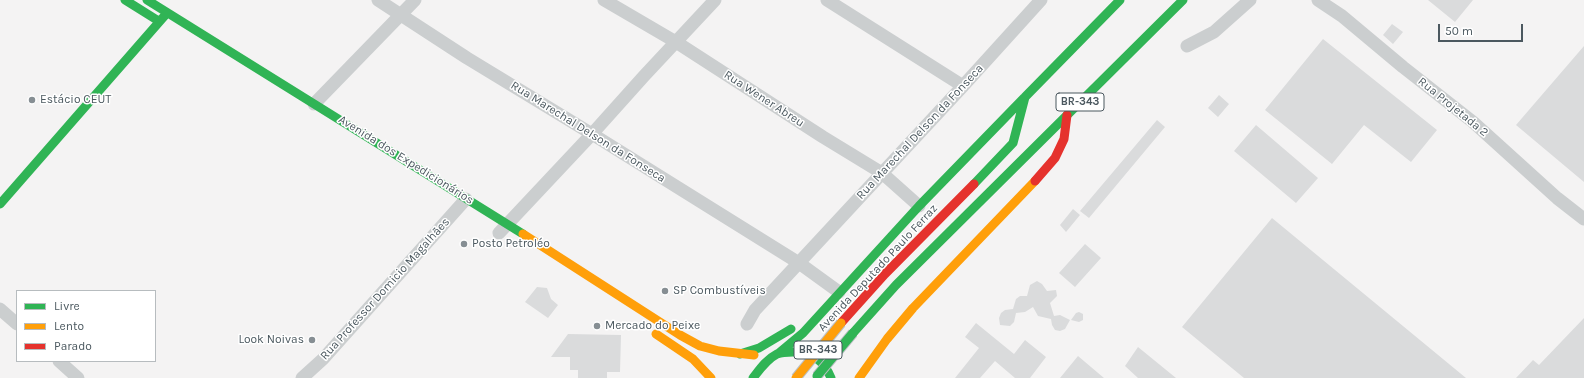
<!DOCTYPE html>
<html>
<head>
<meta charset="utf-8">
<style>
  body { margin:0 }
  #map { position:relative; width:1584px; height:378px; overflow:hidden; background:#f4f3f3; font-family:Karla,sans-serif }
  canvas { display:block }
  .legend { position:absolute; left:16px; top:290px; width:140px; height:72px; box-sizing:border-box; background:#fff; border:1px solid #b7bcbf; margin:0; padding:5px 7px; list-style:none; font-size:12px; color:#4b585f }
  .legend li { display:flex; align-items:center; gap:8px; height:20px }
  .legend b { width:20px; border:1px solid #b7bcbf }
  .scale { position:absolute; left:1438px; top:24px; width:85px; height:18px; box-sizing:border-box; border:2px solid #4b585f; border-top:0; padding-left:5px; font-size:12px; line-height:14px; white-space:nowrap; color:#4b585f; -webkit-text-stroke:3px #fff; paint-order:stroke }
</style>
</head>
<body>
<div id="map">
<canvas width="1584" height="378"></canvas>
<ul class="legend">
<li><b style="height:5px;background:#30b455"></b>Livre</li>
<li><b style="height:5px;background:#ff9f0a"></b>Lento</li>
<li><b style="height:5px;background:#e5322d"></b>Parado</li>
</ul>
<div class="scale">50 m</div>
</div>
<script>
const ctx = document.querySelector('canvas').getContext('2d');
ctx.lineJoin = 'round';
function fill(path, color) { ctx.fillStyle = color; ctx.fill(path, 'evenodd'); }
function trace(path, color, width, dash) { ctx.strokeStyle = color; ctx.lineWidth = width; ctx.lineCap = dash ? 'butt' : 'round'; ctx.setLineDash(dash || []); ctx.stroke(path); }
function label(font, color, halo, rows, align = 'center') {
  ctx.font = font + ' Karla,sans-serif'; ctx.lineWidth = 3; ctx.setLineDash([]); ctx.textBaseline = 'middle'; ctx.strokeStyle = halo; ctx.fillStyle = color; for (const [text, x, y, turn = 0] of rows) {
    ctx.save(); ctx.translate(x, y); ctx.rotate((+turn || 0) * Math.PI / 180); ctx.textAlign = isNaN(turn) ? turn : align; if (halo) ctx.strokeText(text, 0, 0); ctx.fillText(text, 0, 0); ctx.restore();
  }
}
const building = new Path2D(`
  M1428,0h45l-18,22z
  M1392,24l11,8 -10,12 -10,-9z
  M1323,39l114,91 -26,32 -47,-37 -32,39 -67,-54z
  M1584,46v136l-68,-57z
  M1219,95l10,9 -11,13 -10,-9z
  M1157,120l8,7 -76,91 -9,-7z
  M1256,125l62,53 -22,25 -62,-52z
  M1073,209l7,6 -14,17 -6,-7z
  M1272,218l194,160h-222l-62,-51z
  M1085,244l16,14 -26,29 -16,-14z
  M1037,281l5,3 5,7 9,-1 1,6 -7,7 4,13 6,-1 10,5 -5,9 -5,2 -5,-1 -3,-5 -1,-6 -13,-3 -5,-9 -8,5 -9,1 -2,9 -4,4 -10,-1 -1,-7 2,-5 4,-3 8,-1 3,-10 4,-3h7l3,-11z
  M537,287l10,1 4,11 7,6 -10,13 -23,-16z
  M1079,312l4,2v6l-4,2 -8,-2 5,-7z
  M1584,318v60h-68l17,-18 6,5z
  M976,323l38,31 11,-14 21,17 -16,21h-15l-20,-17 -15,17h-25l24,-30 -14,-11z
  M568,334l53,1 -1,37h-13v6h-29v-8h-8v-13h-19z
  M1138,347l38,31h-38l-13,-12z
  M1078,356l26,22h-44z`);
const street = new Path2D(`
  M378,0l89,58 125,76 207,129 40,29
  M604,0l72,42 147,95 59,36 37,33
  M827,0l136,86
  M1318,0l24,16 61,51 70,55 84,76 27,21
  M1187,46l27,-14 36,-32
  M314,104l101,-104
  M499,233l93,-99 52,-58 71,-76
  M0,309l17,15
  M747,324l8,-14 208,-224 78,-86
  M59,361l19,17
  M302,378l21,-19 143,-160`);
const fast = new Path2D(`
  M125,0l32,20
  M147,0l376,234
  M974,184l39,-41 12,-46 95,-97
  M0,204l167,-191
  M853,333l43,-48 287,-285
  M779,353l24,-20 116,-127 105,-108
  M740,354l19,-6 32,-19
  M753,378c7,-9 14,-19 24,-24 5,-2 10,-2 16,-2 18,-1 31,9 38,26`);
const slow = new Path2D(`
  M523,234l157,101 20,11 19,5 35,4
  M656,334l37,25 18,19
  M859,378l28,-39 26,-31 122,-127`);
const jam = new Path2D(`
  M1035,181l20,-23 9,-19 3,-24
  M841,323l44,-49 89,-90`);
const fastBridge = new Path2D(`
  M817,376l36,-43`);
const slowBridge = new Path2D(`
  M796,378l45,-55`);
const markers = [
  [32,100,4,"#868e93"],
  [464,244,4,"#868e93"],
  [665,291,4,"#868e93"],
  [597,326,4,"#868e93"],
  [312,340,4,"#868e93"]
];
const shields = [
  [1080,102,48],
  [818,350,48]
];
const shieldNames = [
  ["BR-343",1080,102],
  ["BR-343",818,350]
];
const streetNames = [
  ["Rua Wener Abreu",764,99,33],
  ["Rua Projetada 2",1453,107,39],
  ["Rua Marechal Delson da Fonseca",588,132,32],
  ["Rua Marechal Delson da Fonseca",920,132,-47],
  ["Avenida dos Expedicionários",406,160,32],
  ["Avenida Deputado Paulo Ferraz",878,268,-47],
  ["Rua Professor Domicio Magalhães",385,289,-48]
];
const poiNames = [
  ["Estácio CEUT",40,100],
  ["Posto Petroléo",472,244],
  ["SP Combustíveis",673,291],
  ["Mercado do Peixe",605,326],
  ["Look Noivas",304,340,"right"]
];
fill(building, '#dadbdc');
trace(street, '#cbcecf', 13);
trace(fast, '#30b455', 9);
trace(slow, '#ff9f0a', 9);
trace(jam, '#e5322d', 9);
trace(fastBridge, '#b9bec2', 11, []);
trace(slowBridge, '#b9bec2', 11, []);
trace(fastBridge, '#30b455', 9);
trace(slowBridge, '#ff9f0a', 9);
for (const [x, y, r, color] of markers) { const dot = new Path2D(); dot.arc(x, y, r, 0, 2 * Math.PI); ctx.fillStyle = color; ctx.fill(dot); trace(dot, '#fff', 1.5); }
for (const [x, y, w] of shields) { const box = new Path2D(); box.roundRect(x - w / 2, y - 9, w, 18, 3); ctx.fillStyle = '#fff'; ctx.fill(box); trace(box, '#4b585f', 1); }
label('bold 11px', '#4b585f', null, shieldNames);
label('12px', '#4b585f', '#fff', streetNames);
label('12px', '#4b585f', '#fff', poiNames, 'left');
</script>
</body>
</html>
